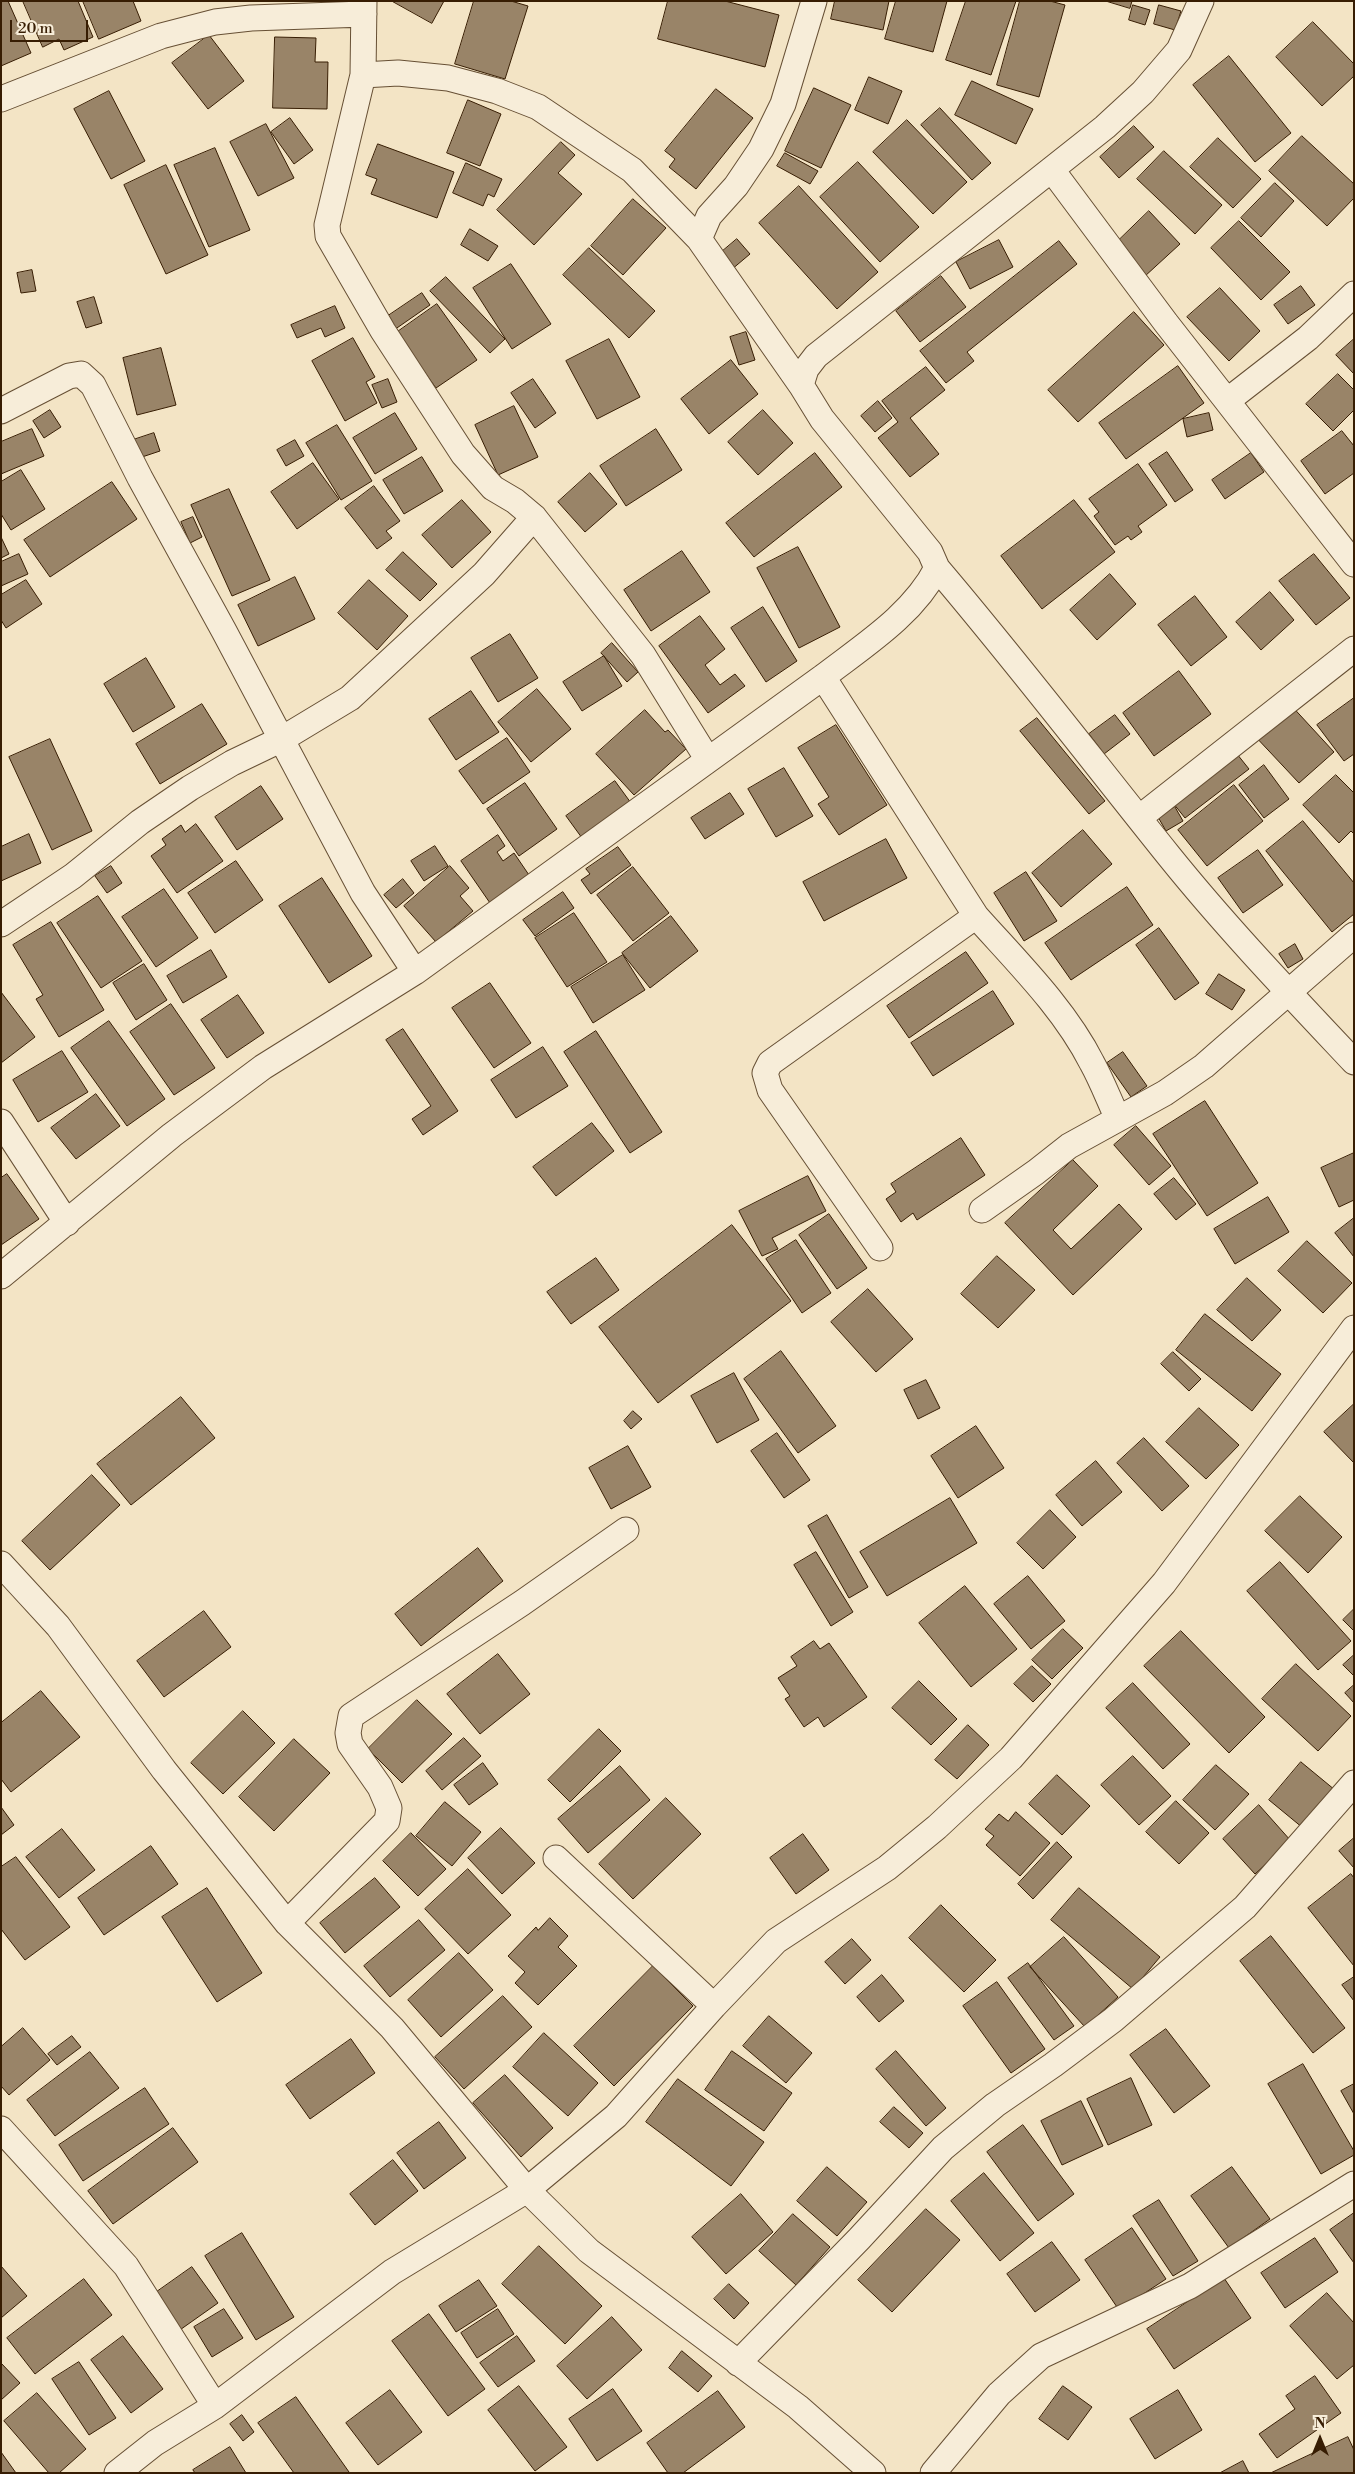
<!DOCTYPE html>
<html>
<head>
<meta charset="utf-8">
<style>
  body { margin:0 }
  #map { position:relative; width:1355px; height:2474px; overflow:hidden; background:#f3e4c5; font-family:"Libre Bodoni",serif }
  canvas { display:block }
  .frame { position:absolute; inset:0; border:2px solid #371d03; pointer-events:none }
  .north { position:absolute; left:1295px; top:2414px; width:50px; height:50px; -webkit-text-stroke:4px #f7edd9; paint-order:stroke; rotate:0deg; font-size:14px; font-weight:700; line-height:20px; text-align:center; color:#371d03 }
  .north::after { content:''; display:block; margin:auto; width:18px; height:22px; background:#371d03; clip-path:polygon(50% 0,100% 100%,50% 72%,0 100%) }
  .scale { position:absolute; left:10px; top:20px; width:78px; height:22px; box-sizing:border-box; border:2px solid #371d03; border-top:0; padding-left:6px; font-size:15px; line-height:18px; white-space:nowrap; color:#371d03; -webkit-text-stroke:4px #f7edd9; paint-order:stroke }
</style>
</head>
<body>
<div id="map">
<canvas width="1355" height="2474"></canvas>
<div class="frame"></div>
<div class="north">N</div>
<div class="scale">20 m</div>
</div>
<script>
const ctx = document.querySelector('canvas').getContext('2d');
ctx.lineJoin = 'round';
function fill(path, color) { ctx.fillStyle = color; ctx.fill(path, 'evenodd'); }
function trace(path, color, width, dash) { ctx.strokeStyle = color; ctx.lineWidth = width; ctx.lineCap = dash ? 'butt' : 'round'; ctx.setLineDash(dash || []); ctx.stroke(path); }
const building = new Path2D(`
  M1,1h7l23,52 -30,13z
  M23,1h55l15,36 -29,13 -5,-11 -16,8z
  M83,1h50l8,20 -42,18z
  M392,1h52l-12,22z
  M474,1h37l17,5 -23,73 -50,-15z
  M668,1h57l54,14 -14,52 -107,-28z
  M835,1h54l-6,29 -52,-11z
  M896,1h51l-14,51 -48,-13z
  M966,1h50l-25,74 -45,-15z
  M1020,1h30l15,4 -26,92 -42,-12z
  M1106,1h26l-2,7z
  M1133,5l17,5 -5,15 -16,-5z
  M1159,5l22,6 -6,19 -21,-6z
  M1313,22l41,42v12l-32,30 -46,-49z
  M209,35l35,46 -36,28 -36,-46z
  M275,37l41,1 -1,24h13l-1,47 -54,-1z
  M1229,56l62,77 -36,29 -62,-77z
  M869,77l33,14 -14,33 -33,-14z
  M972,81l61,28 -17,35 -61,-29z
  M814,88l37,17 -30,63 -36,-17z
  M716,89l37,29 -57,71 -27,-22 6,-8 -10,-8z
  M109,91l36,70 -34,18 -37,-70z
  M468,100l33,14 -21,52 -33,-13z
  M940,108l51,55 -19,17 -51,-55z
  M290,118l23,32 -19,14 -23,-32z
  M907,120l60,62 -34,32 -60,-62z
  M266,124l28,54 -36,18 -28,-54z
  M1134,126l20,21 -35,31 -19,-21z
  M1302,136l52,48v14l-27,28 -58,-55z
  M1218,138l43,41 -28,29 -43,-41z
  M561,142l14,13 -17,18 24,21 -48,51 -37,-35z
  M378,144l76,28 -17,46 -66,-24 6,-15 -11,-4z
  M215,148l35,82 -41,17 -35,-82z
  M1164,151l58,54 -27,29 -58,-55z
  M785,153l33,18 -8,13 -33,-18z
  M858,162l61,65 -39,35 -60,-65z
  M466,163l36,16 -8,18 -6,-3 -5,12 -30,-13z
  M166,165l42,90 -42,19 -42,-89z
  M1275,183l19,18 -33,36 -20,-19z
  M799,186l79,86 -41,37 -78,-86z
  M633,199l33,29 -43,47 -32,-29z
  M1149,211l31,33 -36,33 -30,-32z
  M1239,221l51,51 -29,28 -50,-52z
  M470,229l28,17 -10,15 -27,-16z
  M737,239l13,15 -19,16 -13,-15z
  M999,240l14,27 -43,22 -14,-27z
  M1059,241l18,23 -110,88 7,9 -28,22 -26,-32z
  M589,248l66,63 -26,27 -66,-63z
  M511,264l40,60 -39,25 -39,-61z
  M32,270l4,21 -15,2 -4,-20z
  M941,276l25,31 -46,35 -24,-31z
  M446,277l59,62 -15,14 -60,-62z
  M1301,286l14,19 -27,19 -14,-19z
  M1220,288l40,43 -31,30 -42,-44z
  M422,293l8,12 -36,25 -9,-12z
  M94,297l8,26 -16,5 -9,-26z
  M437,304l40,56 -41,28 -40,-55z
  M335,306l10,22 -20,9 -4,-9 -24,10 -6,-13z
  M1134,312l30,33 -86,77 -30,-32z
  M746,332l9,28 -16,5 -9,-28z
  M353,338l22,39 -9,5 11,21 -32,18 -33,-60z
  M609,339l31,58 -43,22 -31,-58z
  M1354,339v35l-18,-19z
  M161,348l15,57 -39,10 -14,-57z
  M731,360l27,34 -49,40 -28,-35z
  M1178,366l26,37 -78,56 -27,-36z
  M926,367l19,23 -35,28 29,36 -29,23 -32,-39 20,-16 -16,-21z
  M1338,374l16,16v20l-21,21 -27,-27z
  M388,379l9,23 -15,6 -10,-23z
  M533,379l23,34 -21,15 -24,-35z
  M878,401l14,17 -17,14 -14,-16z
  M514,406l24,51 -40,18 -23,-50z
  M50,410l11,17 -17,11 -11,-17z
  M763,410l30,33 -35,32 -30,-33z
  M395,413l22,36 -42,25 -22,-36z
  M1209,413l4,17 -26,7 -4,-18z
  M337,425l35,56 -31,19 -35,-57z
  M32,429l12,27 -43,18v-32z
  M656,429l26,41 -56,36 -26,-40z
  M1342,431l12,15v27l-29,21 -24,-33z
  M154,433l6,18 -21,7 -6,-18z
  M295,440l9,16 -18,10 -9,-16z
  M1167,452l26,38 -18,12 -26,-38z
  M815,453l27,34 -88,70 -28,-34z
  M1251,453l13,19 -39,27 -13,-19z
  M422,457l21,34 -39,23 -21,-34z
  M313,463l26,36 -42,30 -26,-37z
  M1138,464l29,41 -29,21 4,6 -11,8 -3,-4 -13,9 -21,-29 5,-4 -10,-13z
  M21,470l24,39 -34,21 -10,-16v-32z
  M590,473l27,31 -32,28 -27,-30z
  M112,482l25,37 -87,58 -26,-37z
  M374,486l26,35 -14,10 6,7 -15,11 -32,-41z
  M229,489l41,91 -38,16 -41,-91z
  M462,500l29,32 -39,36 -30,-33z
  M1074,500l41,52 -73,57 -41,-53z
  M193,517l9,20 -12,6 -9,-21z
  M1,537l8,17 -8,4z
  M798,547l42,80 -41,21 -42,-80z
  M682,551l28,41 -59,39 -27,-41z
  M403,552l34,32 -17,17 -34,-31z
  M19,554l9,20 -27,12v-24z
  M1314,554l36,44 -34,27 -37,-44z
  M1110,574l26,30 -39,36 -27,-30z
  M295,577l20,42 -57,27 -20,-41z
  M26,580l16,24 -36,24 -5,-8v-25z
  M369,580l39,36 -31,34 -39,-37z
  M1270,592l24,28 -33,30 -25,-28z
  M1195,596l32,41 -36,29 -33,-41z
  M763,607l34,54 -31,21 -35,-54z
  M700,616l25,33 -20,16 15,20 15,-11 10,12 -37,27 -49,-67z
  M510,634l28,44 -40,24 -27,-44z
  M612,643l26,29 -11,10 -26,-29z
  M604,656l18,30 -40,25 -19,-29z
  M146,658l29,49 -42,25 -29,-48z
  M1179,671l32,43 -57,42 -31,-43z
  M537,689l34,40 -40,33 -33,-40z
  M471,691l28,41 -43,28 -27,-41z
  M1354,698v56l-10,7 -27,-36z
  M1288,702l46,50 -35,31 -46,-49z
  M202,704l25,40 -67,40 -24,-40z
  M645,710l20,22 3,-2 18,19 -52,46 -38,-41z
  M1115,715l15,19 -26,20 -15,-20z
  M1037,718l68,83 -16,13 -69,-83z
  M836,725l51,80 -48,30 -21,-31 11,-7 -31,-49z
  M507,738l23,34 -47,32 -24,-33z
  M50,739l42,92 -40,19 -43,-93z
  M1233,749l16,20 -64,49 -16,-20z
  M1264,765l25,34 -25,19 -25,-33z
  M784,768l29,48 -37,21 -28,-48z
  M1336,775l18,18v41l-3,-3 -12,12 -36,-38z
  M615,781l16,22 -49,35 -16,-22z
  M525,783l32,46 -38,27 -32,-47z
  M1234,785l29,36 -56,45 -29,-36z
  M261,786l22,33 -46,31 -22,-33z
  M730,793l14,21 -39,25 -14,-21z
  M1175,807l8,14 -17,10 -8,-14z
  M1303,821l51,62v31l-22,18 -66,-81z
  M196,824l27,37 -46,32 -26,-37 15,-11 -4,-6 19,-14 4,7z
  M1083,830l29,34 -51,43 -29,-34z
  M29,834l12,29 -40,18v-34z
  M498,835l7,11 -8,6 6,9 11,-8 15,22 -39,28 -29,-42z
  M886,839l21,39 -83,43 -21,-39z
  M435,846l13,20 -24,15 -13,-20z
  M618,847l13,18 -40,29 -10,-14 9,-6 -4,-5z
  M1258,850l25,35 -40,28 -25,-35z
  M236,861l27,39 -48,33 -27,-40z
  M111,866l11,17 -15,10 -12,-17z
  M450,866l19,22 -9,8 13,15 -37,31 -32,-36z
  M633,867l36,46 -36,28 -36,-46z
  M1026,872l31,49 -33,20 -30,-48z
  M322,878l50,78 -43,27 -50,-77z
  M403,879l11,14 -18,15 -12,-13z
  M1127,887l26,38 -82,55 -26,-37z
  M164,889l34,49 -42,29 -34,-50z
  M563,892l11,16 -39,28 -12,-16z
  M98,896l44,65 -41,27 -44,-65z
  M574,913l33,49 -40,25 -32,-49z
  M671,916l27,35 -48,37 -28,-35z
  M51,922l53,88 -45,27 -23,-38 7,-4 -30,-50z
  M1159,928l40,55 -24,17 -39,-55z
  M1295,944l8,15 -15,9 -9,-14z
  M211,950l16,27 -44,26 -16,-27z
  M966,952l22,31 -79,55 -22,-32z
  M623,955l22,35 -52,33 -22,-36z
  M144,964l23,36 -31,20 -23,-37z
  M1219,974l26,16 -13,20 -26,-16z
  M490,983l41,60 -37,25 -42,-60z
  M993,991l21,33 -81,52 -22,-33z
  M1,992l34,45 -34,26z
  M238,995l26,38 -37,25 -26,-38z
  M171,1004l44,64 -41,27 -44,-63z
  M109,1021l56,78 -38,27 -56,-78z
  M403,1029l55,82 -35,24 -11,-16 19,-13 -45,-66z
  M596,1031l66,101 -32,21 -66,-101z
  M543,1047l25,39 -52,32 -25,-38z
  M62,1051l26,41 -50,30 -25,-42z
  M1123,1052l24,34 -16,11 -24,-34z
  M96,1094l24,32 -44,33 -25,-31z
  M1205,1101l53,82 -51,33 -54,-82z
  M592,1123l22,28 -58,45 -23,-29z
  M1136,1126l35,40 -22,19 -35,-40z
  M961,1138l24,37 -68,45 -4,-7 -12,9 -15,-23 10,-7 -5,-8z
  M1354,1153v47l-15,7 -18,-39z
  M1073,1160l25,26 -45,44 18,19 48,-45 23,25 -69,66 -68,-72z
  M7,1174l32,45 -38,26v-67z
  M808,1176l18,35 -54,27 6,11 -16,7 -23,-45z
  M1174,1178l22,26 -20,16 -22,-26z
  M1268,1197l21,35 -54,32 -21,-35z
  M829,1214l38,54 -30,21 -38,-54z
  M1354,1218v39l-19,-24z
  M732,1225l59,76 -133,102 -59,-76z
  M796,1240l35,53 -29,20 -36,-54z
  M1307,1241l45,42 -29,30 -45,-42z
  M997,1256l38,34 -37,38 -37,-34z
  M596,1258l23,32 -48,34 -24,-32z
  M1247,1278l34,32 -29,31 -35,-31z
  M868,1289l45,50 -37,33 -45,-50z
  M1205,1314l76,60 -29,37 -76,-61z
  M781,1351l55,75 -38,27 -54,-74z
  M1173,1352l28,27 -12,12 -28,-27z
  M734,1373l25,47 -42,23 -26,-47z
  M926,1380l14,28 -22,11 -14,-29z
  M181,1397l34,41 -84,67 -34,-41z
  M1354,1404v59l-30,-31z
  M1199,1408l40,37 -33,34 -40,-37z
  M633,1411l9,8 -11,10 -7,-8z
  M976,1426l28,42 -46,30 -27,-42z
  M777,1433l33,47 -26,18 -33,-47z
  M1144,1438l45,48 -27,25 -45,-48z
  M628,1446l23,41 -40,22 -22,-41z
  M1096,1461l26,31 -40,34 -26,-31z
  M92,1475l28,30 -70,65 -28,-29z
  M1300,1496l42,41 -34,36 -43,-42z
  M950,1498l27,45 -90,53 -27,-44z
  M1050,1510l26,27 -33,32 -26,-26z
  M827,1515l41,72 -19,11 -41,-72z
  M478,1548l25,33 -82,65 -26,-32z
  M816,1552l37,60 -22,14 -37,-61z
  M1280,1562l71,79 -33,29 -71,-79z
  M1028,1576l37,45 -34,28 -37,-45z
  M965,1586l52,63 -46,38 -52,-64z
  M1354,1609v22l-11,-11z
  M204,1611l27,36 -67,50 -27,-36z
  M1063,1629l20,19 -31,31 -20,-19z
  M1181,1631l84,86 -36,36 -85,-87z
  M814,1641l6,8 9,-6 38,54 -43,30 -6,-10 -14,10 -19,-28 5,-3 -12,-18 19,-12 -6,-9z
  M498,1654l32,40 -50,40 -33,-40z
  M1354,1655v21l-11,-11z
  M1296,1664l55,52 -33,35 -56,-52z
  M1032,1666l19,18 -18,18 -19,-18z
  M919,1681l38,38 -26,26 -39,-37z
  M1133,1683l57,61 -27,25 -57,-61z
  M1354,1685v18l-9,-10z
  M41,1691l39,46 -69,55 -10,-13v-56z
  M417,1700l35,34 -50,49 -34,-34z
  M243,1711l32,32 -52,51 -32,-31z
  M968,1725l21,20 -32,34 -22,-19z
  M599,1729l22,22 -51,51 -22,-22z
  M464,1738l17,18 -39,34 -16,-19z
  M294,1739l36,34 -56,58 -35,-34z
  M1133,1756l38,40 -32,29 -38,-40z
  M1301,1762l34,28 -32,38 -34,-28z
  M483,1763l15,21 -29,21 -15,-20z
  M1216,1765l33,29 -34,36 -32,-30z
  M620,1766l30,34 -62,53 -30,-34z
  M1057,1775l33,31 -28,29 -33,-31z
  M666,1798l35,36 -68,65 -34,-35z
  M1176,1801l33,32 -30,31 -33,-32z
  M445,1802l36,30 -29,34 -36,-30z
  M1259,1805l32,36 -36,33 -32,-35z
  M1,1807l13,18 -13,10z
  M1016,1812l34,31 -30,33 -34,-31 8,-9 -9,-7 14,-15 9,7z
  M501,1828l34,35 -33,31 -34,-36z
  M62,1829l33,41 -36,28 -33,-41z
  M411,1833l35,36 -28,27 -35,-35z
  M803,1834l26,36 -33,24 -26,-36z
  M1354,1838v30l-15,-17z
  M1057,1842l15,15 -39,42 -15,-15z
  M151,1846l27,38 -74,51 -26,-37z
  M16,1857l54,70 -45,33 -24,-31v-62z
  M468,1869l43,46 -43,39 -43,-45z
  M1351,1874l3,4v88l-46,-58z
  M375,1878l25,29 -55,46 -25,-30z
  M207,1888l55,85 -45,29 -55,-85z
  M1079,1888l81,69 -27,32 -82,-69z
  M941,1905l55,55 -32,32 -55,-54z
  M550,1918l18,18 -10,11 19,19 -39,39 -23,-22 10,-11 -17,-16 28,-29 2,3z
  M419,1920l26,30 -55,47 -26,-31z
  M1271,1936l74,92 -32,25 -73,-92z
  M1064,1937l54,60 -33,30 -55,-60z
  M852,1939l19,21 -26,24 -20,-22z
  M459,1953l34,37 -52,47 -33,-37z
  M1028,1963l46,63 -20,14 -46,-62z
  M653,1966l40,40 -79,80 -40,-40z
  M882,1975l22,26 -25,21 -22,-25z
  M1354,1977v24l-12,-16z
  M997,1982l48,67 -34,24 -48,-67z
  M503,1996l29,31 -68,62 -29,-32z
  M769,2016l43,37 -26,30 -43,-37z
  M23,2028l27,32 -41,35 -8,-9v-39z
  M1166,2029l44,57 -36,27 -44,-58z
  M544,2033l54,50 -30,33 -55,-49z
  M72,2036l9,11 -24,18 -9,-11z
  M351,2039l24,34 -65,46 -24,-34z
  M732,2051l60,42 -28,38 -59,-41z
  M896,2051l50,57 -20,18 -50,-57z
  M90,2052l29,36 -64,48 -28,-36z
  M1303,2064l51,87v4l-33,19 -53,-90z
  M505,2075l48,53 -32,29 -48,-54z
  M1131,2078l21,47 -44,20 -21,-46z
  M678,2079l86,63 -33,44 -85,-64z
  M1354,2084v30l-13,-23z
  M145,2088l24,36 -86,57 -24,-36z
  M1081,2101l22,45 -41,19 -21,-44z
  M894,2107l29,26 -14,15 -29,-26z
  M439,2122l27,36 -42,31 -27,-36z
  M1023,2125l51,69 -36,27 -51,-69z
  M173,2128l25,34 -85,62 -25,-33z
  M393,2160l25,31 -43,34 -25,-31z
  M827,2167l40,35 -30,34 -40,-35z
  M1232,2167l38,52 -41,29 -38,-52z
  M984,2173l50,60 -34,28 -49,-60z
  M741,2194l32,38 -47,42 -34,-37z
  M1159,2200l39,61 -25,15 -40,-60z
  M926,2209l34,31 -68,72 -34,-32z
  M1354,2213v50l-24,-33z
  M793,2214l37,33 -34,38 -37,-34z
  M1132,2228l34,51 -47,31 -34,-50z
  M242,2233l52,84 -38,23 -51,-84z
  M1315,2238l23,34 -53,36 -24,-35z
  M1052,2242l28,38 -45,32 -28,-38z
  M539,2246l63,60 -37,38 -63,-60z
  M1,2266l26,30 -26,22z
  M192,2267l26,36 -41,29 -26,-36z
  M1224,2278l27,40 -77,51 -27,-40z
  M84,2279l28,36 -77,59 -28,-36z
  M479,2280l18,26 -41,26 -17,-26z
  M729,2284l20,19 -15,16 -20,-20z
  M1327,2293l27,30v42l-17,14 -47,-53z
  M224,2309l19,29 -31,19 -18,-30z
  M498,2309l16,25 -37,24 -16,-25z
  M429,2314l56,75 -37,27 -56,-75z
  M612,2317l30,33 -55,49 -30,-33z
  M123,2336l40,53 -32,24 -40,-53z
  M517,2336l18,25 -37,26 -18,-24z
  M682,2351l30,25 -14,16 -29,-24z
  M79,2362l37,56 -27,17 -37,-56z
  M1,2363l19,20 -19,17z
  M1315,2376l26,37 -64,45 -18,-24 36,-25 -9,-13z
  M519,2386l48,61 -32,24 -47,-61z
  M1063,2386l29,21 -24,33 -29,-21z
  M613,2389l29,42 -45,30 -28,-42z
  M390,2390l32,42 -44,33 -32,-42z
  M1178,2390l24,40 -47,29 -25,-40z
  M718,2391l27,36 -62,46h-15l-21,-30z
  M37,2393l49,56 -27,24h-10l-45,-52z
  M296,2397l53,75 -2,1h-53l-36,-50z
  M242,2415l12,17 -11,9 -13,-17z
  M1348,2437l6,13v23h-83z
  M230,2447l16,26h-51l-2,-3z
  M1,2452l15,21h-15z
  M1243,2461l6,12h-29z`);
const minor = new Path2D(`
  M363,75l1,-74
  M1,99l160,-63 54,-14 36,-4 113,-4
  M1052,170l114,153 61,78 81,-63 46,-44
  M699,239l-67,-69 -94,-63 -41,-16 -49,-13 -50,-5 -35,2 -36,150 1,11 55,95 80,123 30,34 22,13 19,16 109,138 65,105
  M801,385l-102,-146 10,-23 27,-30 25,-37 22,-45 31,-103
  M1227,401l127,163
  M1,411l68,-35 12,-2 12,11 47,93 84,153 139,262 52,79
  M937,568c80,94 155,192 232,288 58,72 122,139 185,206
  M823,677l153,239 -206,147 -5,10 5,17 110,158
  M1139,818l215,-169
  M976,916c41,46 88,92 116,147 10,18 17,37 26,56
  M1,924l72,-48 67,-54 50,-34 42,-25 50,-24 68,-41 134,-124 50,-57
  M1,1122l66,101
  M982,1210l54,-38 33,-26 96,-53 39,-27 150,-131
  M1,1276l171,-141 91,-68 152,-95 408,-295c40,-31 90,-62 114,-109l-7,-16 -108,-133 -21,-34 5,-16 10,-13 289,-229 38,-35 36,-42 22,-49
  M1,1564l57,62 106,144 123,153 105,105 135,162 62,61 209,156 75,66
  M556,1858l158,148
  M287,1923l100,-102 2,-13 -9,-21 -30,-43 -2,-11 3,-17 171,-113 104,-73
  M1,2129l125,137 89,140
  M738,2363l121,-124 84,-91 52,-43 58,-40 60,-45 132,-113 109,-124
  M117,2473l38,-30 60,-37 177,-134 135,-82 89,-74 98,-110 62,-65 111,-73 50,-41 74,-69 153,-175 190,-255
  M933,2473l66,-79 42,-38 149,-70 164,-102`);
fill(building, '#998468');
trace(building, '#371d03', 1);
trace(minor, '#664f34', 27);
trace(minor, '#f7edd9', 25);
</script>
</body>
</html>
